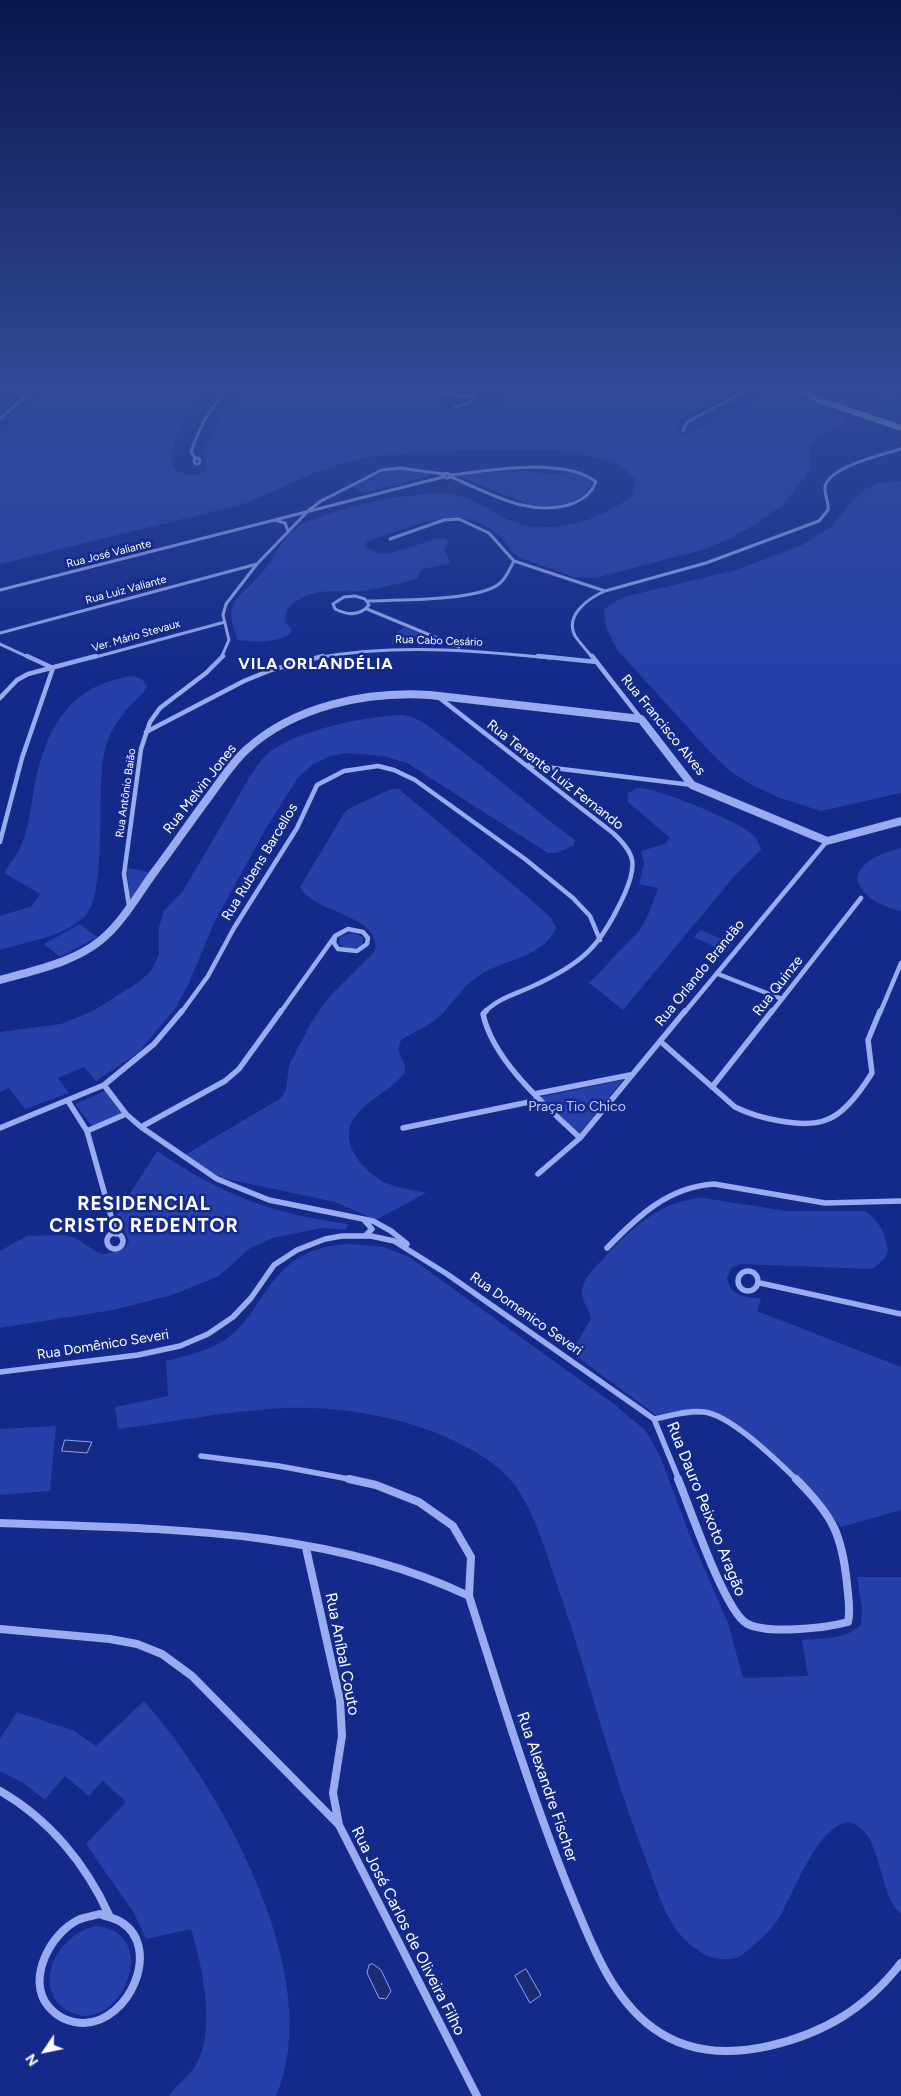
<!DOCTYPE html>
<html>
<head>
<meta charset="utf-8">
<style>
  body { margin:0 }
  #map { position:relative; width:901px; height:2096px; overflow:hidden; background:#132a8a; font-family:Figtree,sans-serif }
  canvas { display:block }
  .north { position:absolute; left:20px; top:2026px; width:50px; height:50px; -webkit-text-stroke:4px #132a8a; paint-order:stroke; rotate:236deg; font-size:14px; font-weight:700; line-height:20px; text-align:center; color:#fff }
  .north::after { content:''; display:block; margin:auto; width:18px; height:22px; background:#fff; clip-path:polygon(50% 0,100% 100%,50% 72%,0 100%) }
</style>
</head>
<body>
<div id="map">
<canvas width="901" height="2096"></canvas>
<div class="north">N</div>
</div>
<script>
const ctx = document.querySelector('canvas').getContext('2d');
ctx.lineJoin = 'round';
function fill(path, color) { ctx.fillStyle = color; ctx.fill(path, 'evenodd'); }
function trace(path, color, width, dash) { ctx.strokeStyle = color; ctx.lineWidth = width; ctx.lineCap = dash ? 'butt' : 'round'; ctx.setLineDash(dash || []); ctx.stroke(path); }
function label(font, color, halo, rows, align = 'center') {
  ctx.font = font + ' Figtree,sans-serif'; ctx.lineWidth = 5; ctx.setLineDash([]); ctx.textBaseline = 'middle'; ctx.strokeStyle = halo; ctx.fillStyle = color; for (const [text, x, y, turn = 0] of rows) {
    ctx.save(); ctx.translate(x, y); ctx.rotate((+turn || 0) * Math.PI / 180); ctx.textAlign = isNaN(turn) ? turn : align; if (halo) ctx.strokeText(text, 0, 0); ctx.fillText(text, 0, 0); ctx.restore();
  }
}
const green = new Path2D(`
  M45,388h160c-12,18 -43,60 -30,81 10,8 23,9 32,0l-4,-19 2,-3 21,-36 23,-23h202l-7,17c13,12 47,10 57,-5 2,-4 3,-9 4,-12h237l-64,33 -2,9 8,5 8,-2 11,-7 73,-37 64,26 8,7 -32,15 -6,10v20l-5,10 -22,28 -29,20 -25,14 -27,11 -107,28 -21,-1 -54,-19c-10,-6 -13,-16 -21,-23 -41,-35 -87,-7 -131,6l-4,4c20,21 59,-7 81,-7l4,4 -5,7 6,12 -1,3 -27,5 -5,9 -6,3c-14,2 -28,7 -42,9 -31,5 -56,-7 -82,19l-2,12 6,8v4c-15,11 -36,9 -53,7 -16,-39 -1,-40 23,-66 13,-14 21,-37 37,-47 29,-18 126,-39 158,-32 21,4 36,18 55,26 37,16 91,-1 121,-25l4,-15 -11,-13 -13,-7 -54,-11h-89l-95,6 -24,5 -39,13 -64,29 -247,61v-129z
  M851,388h22l28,9v8z
  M401,469l26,3 2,4 -40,11 -19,-9 17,-8z
  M524,471l25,3 26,-2 16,7 1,4 -5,10 -21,11 -31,3 -78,-31 3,-2z
  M368,478l19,9 -24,6 -11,-6z
  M901,481v312l-80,18 -41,-13 -30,-14 -20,-13 -16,-15 -97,-106 -11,-23 -2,-16 5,-6 15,-8 112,-27 66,-25 30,-19 18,-23 17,-15 12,-5z
  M404,627l38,16 -50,1 2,-10z
  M133,676l9,3 5,8c-4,8 -12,13 -18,20 -11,12 -20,26 -24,42 -10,37 4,145 -21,168 -24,21 -55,24 -84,33v-34l32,-10 8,-12 -36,-21c6,-10 14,-19 18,-30 8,-18 9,-40 13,-60 12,-57 36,-99 98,-107z
  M402,715c19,2 34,17 49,28 43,31 82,66 124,97l-1,5 -17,8h-9l-141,-90 -24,-7 -35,-3 -18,3 -18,9 -15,14 -32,51 -51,93 -25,60 -14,26 -37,44 -42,28 -12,-14 -26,11 11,15 -44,16 -16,-21 -9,4v-60l61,-8 32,-13 46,-29 12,-11 8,-17v-27l5,-16 19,-20 69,-118c5,-7 10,-15 17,-21 33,-23 93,-35 133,-37z
  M637,788c19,-1 91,30 108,41 7,5 15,12 16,21l-24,23 -114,137 -34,-27 51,-53 8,-15 10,-27 -19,-4 5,-20 -3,-13 24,-7 5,-6 -42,-36v-9z
  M391,789h8l131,110 21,19 5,9c-9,28 -51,33 -73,46 -19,11 -28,28 -43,43 -11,10 -26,16 -39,24l-3,10 7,16v6c-13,18 -38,28 -51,46 -17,26 12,57 35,66 12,5 25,6 37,9l-50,27 -41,-18 -113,-24 -37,-23 96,-57 5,-8 3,-25 22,-42 17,-25 47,-47c7,-37 -63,-38 -75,-64l46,-77z
  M901,848v63c-18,-4 -41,-14 -44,-34 7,-19 27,-24 44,-29z
  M127,868l22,4 -19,29 -3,-29z
  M80,924l17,13 -37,20 -16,-13z
  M701,930l32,14 -7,8 -32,-15z
  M352,933l11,4v7c-8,6 -19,6 -24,-1l1,-6z
  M623,1080l-44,54 -39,-37z
  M105,1091l16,22 -29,13 -17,-22z
  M157,1151c67,44 111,62 191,73l-2,6 -24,-2 -50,10 -23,11 -30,27 -47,19 -59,15 -113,18v-77l27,-15 37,-1 12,3 19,13 8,3 17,-3 5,-3 4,-7 -12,-27z
  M703,1198l84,13h76c15,5 24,26 25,40l-3,8 -13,10 -131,-5 -10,4 -4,10c4,19 18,19 34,20l-4,13 144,56v143l-60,17 -31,-37 -80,-70c-27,-16 -45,-10 -74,-5l-87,-64 11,-13 11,-20c-2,-10 -11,-19 -9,-29 2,-11 14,-23 22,-31 26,-29 57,-58 99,-60z
  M351,1244l33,3 25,10 205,147 32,27 14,25 30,80 38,87 15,55 65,-2 -6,-36c19,-2 46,0 59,-16l1,-16 -5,-31h44v337c-24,-20 -18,-86 -53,-92 -33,6 -54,73 -71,99 -7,10 -16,18 -24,25 -8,7 -15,13 -25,13 -19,2 -38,-12 -49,-26 -18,-23 -26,-56 -37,-84 -33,-86 -54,-175 -84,-262 -12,-33 -22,-72 -42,-100 -10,-14 -25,-26 -39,-34 -53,-33 -132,-48 -194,-45 -54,3 -110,14 -165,21l-3,-22 53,-11 -2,-35c22,-6 45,-10 64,-25 11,-9 21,-22 29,-35 26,-38 44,-55 92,-57z
  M56,1426l-6,65 -50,4v-66z
  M144,1701c77,87 184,277 132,395h-107c8,-12 21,-20 28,-33 19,-35 5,-98 -6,-134l-45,10 -12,-26 -48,-69 40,-42 -23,-21 -14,15 -24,-20 -20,24 -22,-17 -23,-12v-32l17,-27 57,19 22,15z
  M97,1926c70,9 18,118 -32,83 -34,-24 -6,-77 32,-83z`);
const water = new Path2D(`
  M65,1440l27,2 -5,11 -25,-2z
  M373,1964l8,6 10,21 -5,8 -7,-1 -12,-25 2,-8z
  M526,1969l15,26 -11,8 -15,-27z`);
const minorFar3 = new Path2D(`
  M475,389l39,-1 19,3
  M436,393l37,4
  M455,407l17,-5 1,-6
  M0,419l34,-31
  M683,431l4,-9 65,-34
  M194 461a3 3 0 1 1 6 0a3 3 0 1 1-6 0Z
  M196,459l-5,-7c8,-24 20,-47 39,-64
  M446,473l7,3 -6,2 -5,-2z
  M451,477c39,16 80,42 123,26 10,-4 18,-11 22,-21 -29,-25 -107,-12 -144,-7
  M275,520l10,3 3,8
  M390,539l54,-19 15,-1 30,14 25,28 91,30
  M0,590l443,-113
  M355,596l10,3 4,6c-9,11 -22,10 -34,4l-2,-5 11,-7z
  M368,601c29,-1 109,0 131,-17 7,-5 11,-16 15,-23
  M367,609l92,38
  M0,633l257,-69
  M0,644l30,14
  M92,658l133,-36
  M221,658l8,-18 -6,-25 3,-11 31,-40 52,-54 12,-9 61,-31 18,-2 43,6
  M316,658c78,-14 155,-8 234,0
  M593,658c-6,-7 -13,-15 -18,-22 -11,-21 14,-38 30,-45l101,-28 113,-42 9,-11c1,-8 -4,-16 -3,-23 3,-20 59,-33 76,-38`);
const minorFar2 = new Path2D(`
  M27,656l26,12
  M538,656l59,6
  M592,656l49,63
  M437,696l176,137c23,21 24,32 12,60 -24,53 -41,70 -94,94 -16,7 -34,12 -47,26
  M0,698l17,-18 11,-6 68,-18
  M146,732l98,-51 27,-11 52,-14
  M529,765l163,20
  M0,842l22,-84 31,-90
  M129,906l-5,-32 17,-125 9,-27 10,-14 46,-35 17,-17
  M348,929l15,3 5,6 -1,6 -10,7 -19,-2 -4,-6 1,-7z
  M718,974l64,25
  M181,1013l27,-37 26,-48 63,-100 20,-43 27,-14 34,-5 16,4 21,10 110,79 48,39 17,18 10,24
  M280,1013l55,-77
  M684,1013l143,-172
  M771,1013l90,-115
  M880,1013l21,-50`);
const minorFar1 = new Path2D(`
  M486,1011l-3,3c10,47 63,92 97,124
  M660,1041l75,66c22,11 68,22 91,13 19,-6 36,-31 46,-47l-4,-33 12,-29
  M104,1085l22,29 15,13 76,52 52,21 104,21 18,10 16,13
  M712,1087l60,-76
  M534,1094l96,-19
  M68,1101l19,30 29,103
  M141,1127l84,-46 14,-12 42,-58
  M0,1128l104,-43 50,-41 28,-33
  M403,1128l136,-28
  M87,1131l39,-17
  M538,1174l42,-36 105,-127
  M364,1220l8,9 -6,6
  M107 1241a8 8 0 1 1 16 0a8 8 0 1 1-16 0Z
  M607,1248c31,-32 61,-61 107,-64l111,19 76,-2
  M738 1281a10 10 0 1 1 20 0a10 10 0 1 1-20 0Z
  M760,1283l141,31
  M0,1372l138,-17 42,-9 28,-12 25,-17 18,-19 23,-33 23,-15 28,-11 17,-3h29l23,5 53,33 207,145
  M654,1419l25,61
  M654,1419c16,-3 33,-9 50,-7 27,3 73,49 93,68
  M201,1456l78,10 75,14`);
const minor = new Path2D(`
  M349,1479l27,6 43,17 34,24 18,31 -2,39c31,98 61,196 99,291 21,50 40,108 85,141 34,25 76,27 116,18 56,-13 97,-38 132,-83
  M678,1479c12,29 46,130 68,144 20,12 80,5 102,-1 3,-12 0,-26 -1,-38 -5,-51 -15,-69 -51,-105
  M0,1523c156,6 325,4 469,73
  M306,1548l34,152 2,36 -9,57 6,32
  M0,1629l110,10 27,5 25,10 30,22 147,149 138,271
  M0,1791c49,28 86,73 109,124
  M100,1914c7,3 15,4 21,8 41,25 9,100 -37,101 -15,0 -26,-5 -36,-17 -22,-27 3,-73 30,-86 6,-3 15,-4 22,-6z`);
const tertiary = new Path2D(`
  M0,980c34,-10 73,-17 101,-40 22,-18 37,-46 54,-69 18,-24 35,-49 53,-73 12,-16 23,-34 38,-48 48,-44 120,-59 184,-55l211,24 51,66 135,56 74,-20`);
const secondary = new Path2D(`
  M792,388l27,12 82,28`);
const farStreetnames = [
  ["Rua José Valiante",109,554,-14],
  ["Rua Luiz Valiante",126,590,-15],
  ["Ver. Mário Stevaux",136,636,-16],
  ["Rua Cabo Cesário",439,641,2],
  ["Rua Antônio Baião",126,793,-82]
];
const streetNames = [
  ["Rua Francisco Alves",663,725,51],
  ["Rua Tenente Luiz Fernando",555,775,38],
  ["Rua Melvin Jones",200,789,-52],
  ["Rua Rubens Barcellos",260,862,-59],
  ["Rua Orlando Brandão",700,973,-51],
  ["Rua Quinze",778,986,-52],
  ["Rua Domenico Severi",526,1314,35],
  ["Rua Domênico Severi",103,1345,-9]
];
const parkNames = [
  ["Praça Tio Chico",577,1107]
];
const farDistrictnames = [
  ["VILA ORLANDÉLIA",316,664]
];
const nearStreetnames = [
  ["Rua Dauro Peixoto Aragão",706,1509,68],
  ["Rua Aníbal Couto",342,1654,79],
  ["Rua Alexandre Fischer",547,1787,71],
  ["Rua José Carlos de Oliveira Filho",408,1931,63]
];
const districtNames = [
  ["RESIDENCIAL",144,1204],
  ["CRISTO REDENTOR",144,1226]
];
fill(green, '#2540a9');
fill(water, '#1b2c75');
trace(water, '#8ca3f4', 1);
trace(minorFar3, '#9aacf0', 3);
trace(minorFar2, '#9aacf0', 4.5);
trace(minorFar1, '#9aacf0', 5.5);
trace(minor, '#9aacf0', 8);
trace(tertiary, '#9aacf0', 8);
trace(secondary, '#c8d2fb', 6);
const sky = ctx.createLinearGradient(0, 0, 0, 681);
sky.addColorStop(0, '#0a174c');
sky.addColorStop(0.57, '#334a98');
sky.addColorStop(1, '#334a9800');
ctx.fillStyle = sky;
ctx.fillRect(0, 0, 901, 681);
label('11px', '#fff', '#132a8a', farStreetnames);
label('14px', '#fff', '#132a8a', streetNames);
label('14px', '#c0cdfc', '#132a8a', parkNames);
ctx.letterSpacing = '1px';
label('bold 16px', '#fff', '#132a8a', farDistrictnames);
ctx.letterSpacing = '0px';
label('16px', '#fff', '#132a8a', nearStreetnames);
ctx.letterSpacing = '1px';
label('bold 19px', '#fff', '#132a8a', districtNames);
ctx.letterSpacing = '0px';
</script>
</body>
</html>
